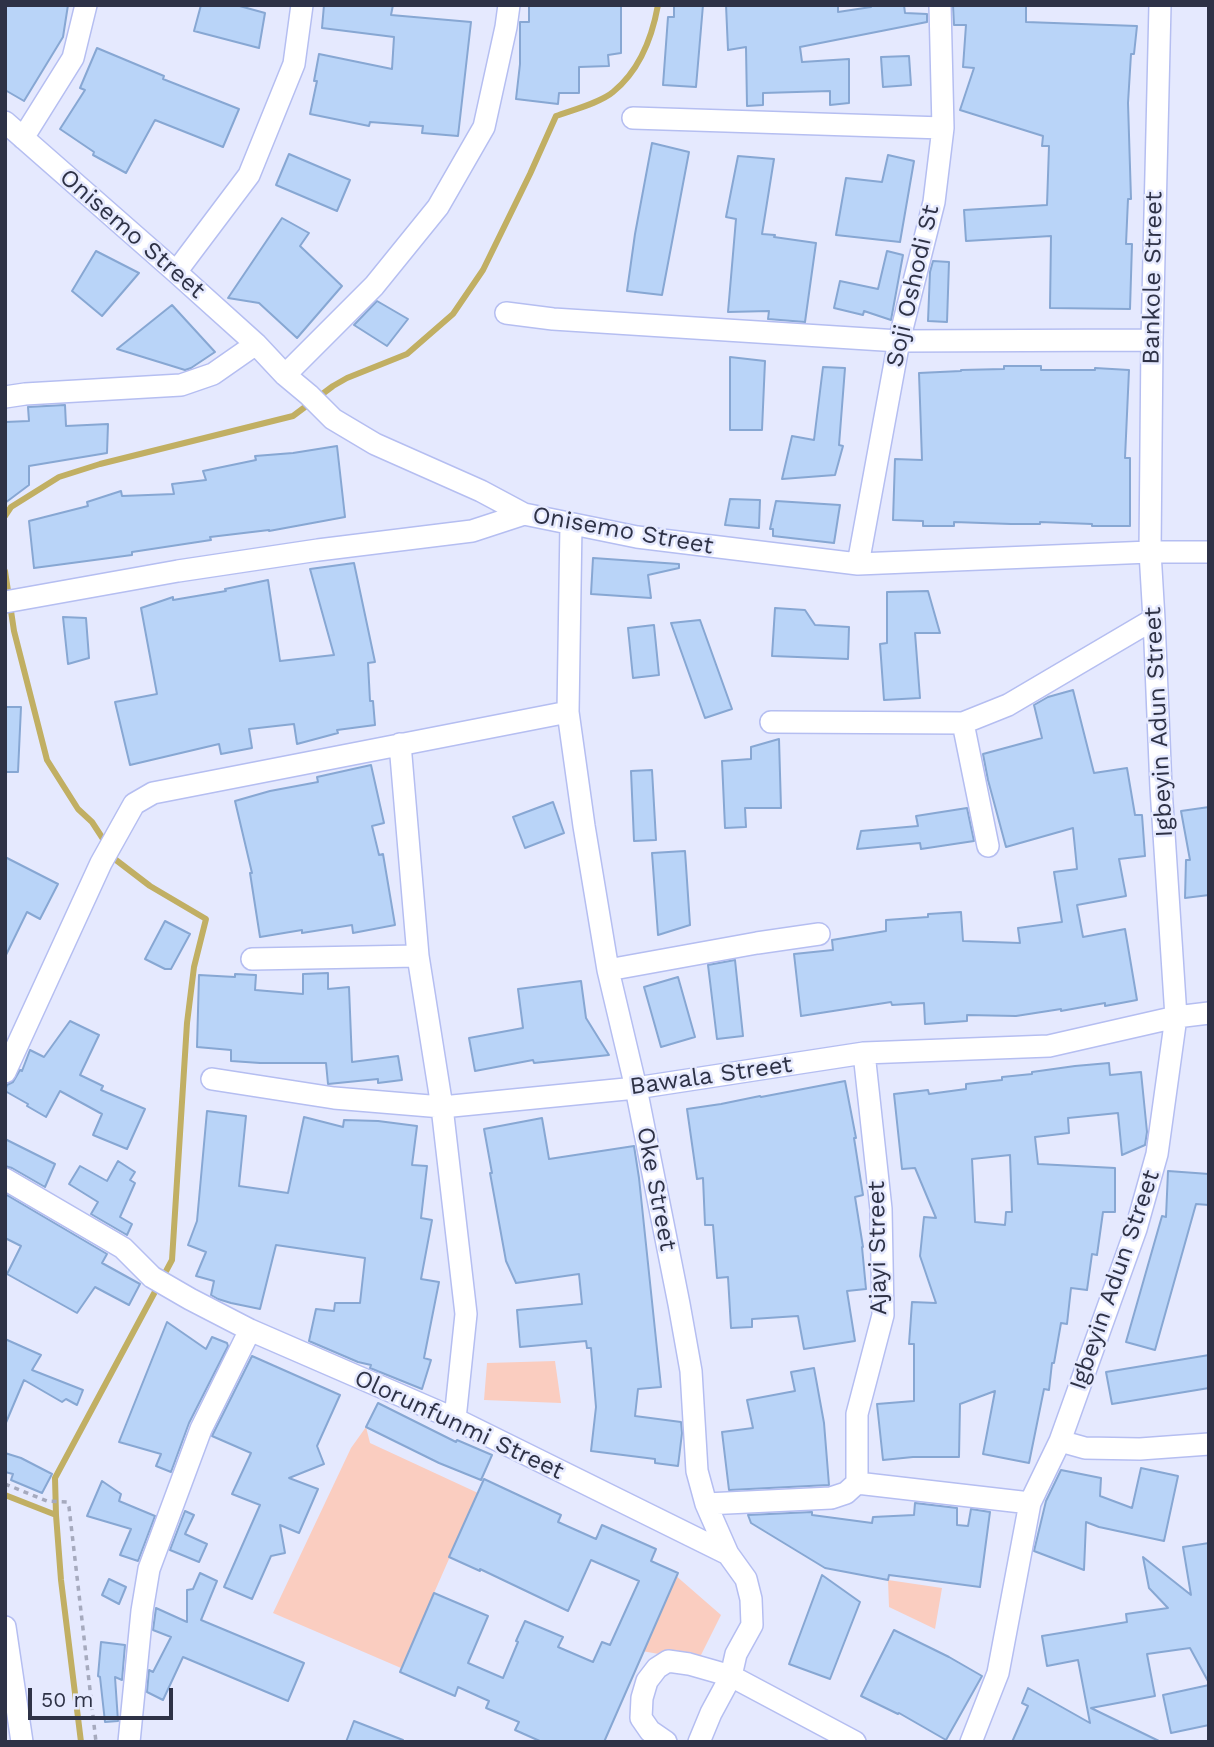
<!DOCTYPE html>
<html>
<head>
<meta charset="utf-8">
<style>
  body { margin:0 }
  #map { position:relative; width:1214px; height:1747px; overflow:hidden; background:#e5e9fe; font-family:"Work Sans",sans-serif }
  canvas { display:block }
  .frame { position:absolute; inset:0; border:7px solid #2e3246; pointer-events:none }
  .scale { position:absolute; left:28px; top:1688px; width:145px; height:32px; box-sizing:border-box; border:4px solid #2e3246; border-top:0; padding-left:9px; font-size:21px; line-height:24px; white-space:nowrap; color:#2e3246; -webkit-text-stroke:5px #e5e9fe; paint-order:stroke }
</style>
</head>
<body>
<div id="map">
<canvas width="1214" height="1747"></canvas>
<div class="frame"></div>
<div class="scale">50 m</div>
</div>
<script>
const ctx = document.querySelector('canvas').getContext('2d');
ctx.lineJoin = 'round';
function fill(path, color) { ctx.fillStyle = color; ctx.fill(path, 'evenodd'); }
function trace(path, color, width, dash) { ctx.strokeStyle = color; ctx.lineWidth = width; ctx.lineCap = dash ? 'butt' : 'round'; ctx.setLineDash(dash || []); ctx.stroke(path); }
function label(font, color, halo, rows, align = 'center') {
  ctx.font = font + ' "Work Sans",sans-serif'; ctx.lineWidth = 5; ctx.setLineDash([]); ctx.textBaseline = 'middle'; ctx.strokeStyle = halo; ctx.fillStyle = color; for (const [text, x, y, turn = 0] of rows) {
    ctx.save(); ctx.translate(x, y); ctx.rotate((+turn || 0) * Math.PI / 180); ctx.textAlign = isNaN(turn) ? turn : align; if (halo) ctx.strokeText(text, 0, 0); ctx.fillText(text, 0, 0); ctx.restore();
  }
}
const green = new Path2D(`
  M555,1361l6,42 -77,-3 3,-37z
  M366,1427l4,16 108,50 -77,175 -128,-55 78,-165z
  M667,1568l54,47 -23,46 -56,-10z
  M888,1580l54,8 -7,41 -46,-22z`);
const stream = new Path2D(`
  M5,516l6,-9 48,-30 41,-13 193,-48 40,-30 14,-8 60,-24 46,-40 30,-44 47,-96 26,-58c16,-6 44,-13 57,-24 26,-21 39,-54 45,-87
  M5,571l9,60 33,129 31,49 14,13 15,23
  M5,1495l51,20 5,65 20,162
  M56,1515l-1,-37 117,-218 15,-237 7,-56 12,-48 -56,-33 -34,-26 -4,-5`);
const building = new Path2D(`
  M5,5h63l-5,32 -39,64 -19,-11z
  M201,5h35l29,8 -6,35 -65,-17z
  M324,5h69l-2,10 80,7 -13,114 -36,-3 1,-7 -53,-4 -1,4 -59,-12 7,-33h-3l5,-27 73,15 2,-32 -72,-9z
  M529,5h92v48l-13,2 1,11 -30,1v26h-20l-1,11 -42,-5 4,-35v-42h9z
  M674,5h29l-7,82 -33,-2 5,-68h6z
  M726,5h112v7l33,-5v-2h33l1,8 22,1v8l-127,25 2,15 47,-3v44l-19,2v-14l-67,2v12l-16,1 -1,-59 -18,3z
  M953,5h73v17l111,4 -3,28h-3l-3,49 3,96h-3l-2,45h6l-2,65 -80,-1 1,-72 -85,5 -2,-31 83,-5 2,-59h-7l1,-10 -83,-26 14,-42 -11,-1 3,-42h-12z
  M97,48l67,28 -1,3 76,30 -16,38 -68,-27 -29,53 -33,-18 1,-3 -34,-23 25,-39 -5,-2z
  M909,56l2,29 -28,2 -2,-30z
  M652,143l37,9 -27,143 -35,-4 8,-57z
  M289,154l61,26 -13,31 -61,-26z
  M888,155l26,6 -14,81 -64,-7 10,-57 36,4z
  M738,156l36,3 -12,75 13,1 -1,2 42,6 -11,79 -37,-3 1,-8 -41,1 8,-93 -10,-2z
  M282,218l27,15 -9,13 42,40 -45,52 -38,-35 -31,-5z
  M96,251l43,22 -37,43 -30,-25z
  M887,251l16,4 -12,65 -27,-9 -1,4 -29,-7 6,-27 38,8z
  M933,261l16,1 -2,60 -19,-1 2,-49z
  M377,301l31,18 -21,27 -33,-21z
  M172,305l43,47 -24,16 -6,2 -68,-21z
  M730,357l35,4 -3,69h-32z
  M1004,366h37v4h54v-2l34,2 -4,88h5v68h-38v-2l-52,-2v2h-29l-57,-2v4h-31v-5l-30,-1 2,-61 27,1 -3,-87 42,-2v-1l43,-1z
  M823,367l22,1 -6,77 4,1 -8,29 -53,4 10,-43 22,4z
  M65,405l1,21 42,-2 -1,29 -78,13v19l-24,18v-81l24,-1 -1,-14z
  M337,446l8,71 -76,14v-1l-59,7 1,3 -79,12v3l-98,13 -5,-47 59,-15 -1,-4 34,-11 1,5 52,-2 -2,-10 34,-4 -3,-9 53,-11 -1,-4 38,-3z
  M730,499l30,1 -1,28 -34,-3z
  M776,501l64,4 -6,38 -61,-7v-7h-3z
  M593,558l86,6v4l-31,7 3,23 -60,-4z
  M354,563l21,99 -7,1 2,38h3l2,24 -38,5 1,3 -41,11 -3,-20 -45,5 3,19 -31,6 -2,-10 -89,21 -15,-63 42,-8 -16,-86 32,-11v3l53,-9 -1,-2 43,-9 12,81 54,-6 -24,-86z
  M928,591l12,42h-25l5,65 -36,2 -4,-56 7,-1v-51z
  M775,608l30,2 10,15 34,2 -1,32 -76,-3z
  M63,617l23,1 3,40 -21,6z
  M700,620l32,89 -27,9 -34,-95z
  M654,625l5,50 -26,3 -5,-50z
  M1073,690l21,83 33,-5 8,47h7l3,41 -26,3 7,37 -49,9 6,32 42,-8 12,71 -32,6v-3l-44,8v-2l-45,7 -49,-1v6l-42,3 -1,-21 -32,2 -1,-3 -90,14 -7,-62 39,-4 -1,-10 54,-9v-11l42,-3v-3l33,-2 2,29 57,2 -2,-15 44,-6 -8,-50 23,-3 -4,-41 -67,19 -18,-67 -5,-26 59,-16 -8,-33 14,-8z
  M5,707h16l-3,65h-13z
  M779,739l2,69h-36l1,19 -21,1 -3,-67 29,-2v-12z
  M371,765l13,58 -12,3 7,29 4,-1 12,71 -42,8 -1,-8 -50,8v-3l-42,7 -10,-64h2l-17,-72 35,-10 48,-9 -1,-5z
  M652,770l4,70 -22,1 -3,-70z
  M553,802l11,31 -39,15 -12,-31z
  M1209,807v88l-24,3 1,-38h4l-9,-49z
  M967,808l7,33 -53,8 -1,-6 -63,6 4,-18 57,-5 -2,-10z
  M685,851l5,74 -32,10 -6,-82z
  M5,857l53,27 -18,35 -13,-7 -22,45z
  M165,921l25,13 -19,35h-6l-20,-10z
  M735,960l8,76 -26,3 -9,-74z
  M328,973v16l21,-2 3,75 46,-6 4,24 -24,3v-4l-50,5 -2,-21h-66l-29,-2v-11l-34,-3 2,-72 36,2v-3l21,1 -1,15 48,4v-20z
  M678,977l17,60 -34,10 -17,-60z
  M581,981l5,37 23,37 -75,8 -1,-3 -58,11 -6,-33 54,-10 -5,-39z
  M70,1021l29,14 -19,40 23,11 -2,4 44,19 -18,40 -34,-14 9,-21 -42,-23 -14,26 -19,-11 1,-2 -23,-13 2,-6 6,-3 7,-12 2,1 8,-21 14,7z
  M1109,1063l1,12 31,-3 6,60 -2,13 -23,10 -4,-42 -50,5 1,15 -34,4 3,27 77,4v44h-12l-6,43 -5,-1 -5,36 -16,-2 -4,36 -6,-1 -7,40h-2l-3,27 -5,-1 -15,74 -46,-9 12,-63 -35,13 -1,53h-46l-30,3 -6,-56 37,-3v-57h-5l3,-42 24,1 -16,-47 4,-39 12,1 -21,-50 -13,1 -8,-75 34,-4 1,4 37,-5v-5l36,-4v-3l30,-3v-2l43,-6zM1010,1155l2,57h-6l-1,13 -30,-3 -3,-63z
  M845,1081l11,57h-2l9,57 -8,2 8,50h-1l4,42 -19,2 8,50 -51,8 -6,-33 -46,3v8l-21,1 -3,-51 -11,1 -4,-53h-8l-2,-47 -6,1 -10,-70 34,-5 39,-8 1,1z
  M207,1111l39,5 -7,70 49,7 16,-76 39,10 1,-7 34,1 39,5 -5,39 15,1 -6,52 11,2 -11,59 18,3 -15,76 7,2 -9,29 -52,-21 1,-3 -13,-3 -49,-21 7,-32 18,2 1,-8h25l5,-45 -89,-13 -16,64 -29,-6 -13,-4 -7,-4 3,-14 -18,-5 10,-24 -18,-7 9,-24z
  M542,1118l7,41 85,-13 5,32 22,209 -23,2 -3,27 46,6 1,11 -4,33 -23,-3v-4l-64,-8 5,-44 -5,-59h-4l-1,-7 -66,6 -3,-37 65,-6 -3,-30 -63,9 -10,-22 -16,-88h2l-8,-44z
  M5,1139l50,25 -10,23 -33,-19 -7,-2z
  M118,1161l17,11 -5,8 5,3 -15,34 12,7 -5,11 -36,-21 7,-12 -29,-18 11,-18 27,15z
  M1168,1171l41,3v31l-13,-1 -41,146 -29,-8 36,-126 4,1z
  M5,1194l102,60 -5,9 38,21 -11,21 -34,-18 -18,26 -70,-39 14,-28 -16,-8z
  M167,1322l39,27 6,-12 15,6 1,3 -39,77 -18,49 -15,-6 5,-12 -42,-12z
  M5,1339l36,16 -9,15 51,20 -6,15 -11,-6 -4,3 -38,-22 -19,45z
  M1209,1355v33l-97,16 -6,-32z
  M252,1356l88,39 -23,51 7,18 -35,14 29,11 -19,44 -19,-8 5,28 -14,3 -19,43 -28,-12 36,-82 -28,-11 19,-41 -39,-17z
  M814,1368l10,55 5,62 -100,5 -7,-58 31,-4 -6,-28 48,-9 -4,-19z
  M378,1403l78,39 1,-2 35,15 -11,25 -42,-17 -73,-36z
  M5,1453l16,5 31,16 -10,19 -31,-13 2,-6 -8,-2z
  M1141,1468l37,8 -14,65 -65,-14 -13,-5 -2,48 -50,-19 12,-50 15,-31 40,8 -1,18 32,12z
  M484,1479l77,36 -3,7 38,17 6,-14 54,24 -5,12 27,12 -74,169h-62l-27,-12 4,-8 -33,-14 3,-7 -31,-14 -3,9 -55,-24 34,-79 54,23 -20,47 35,15 15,-36 -2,-1 9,-20 38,16 -5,10 35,15 9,-20 8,3 29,-64 -48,-21 -23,51 -88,-42v2l-31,-14z
  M102,1481l19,13 -2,7 36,15 -17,45 -18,-6 11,-26 -44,-13z
  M915,1503l42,5v17l11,1 3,-17 19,3 -10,75 -91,-12 -1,5 -63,-12 -74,-45 -3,-8 64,-3v3l60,8 1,-6 41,-2z
  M185,1511l9,4 -9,19 22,10 -8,18 -29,-12z
  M1209,1543v140l-19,-35 -43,6 8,42 -64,12 70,34h-149l16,-36 -6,-3 6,-15 62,35 -12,-63 -31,6 -5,-30 85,-14 -1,-8 42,-6 -19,-20 -6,-31 48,38 -8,-48z
  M200,1573l17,8 -16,39 103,43 -16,38 -105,-44 -20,43 -16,-8 2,-22 4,2 18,-35 -18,-7 3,-22 31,14v-32l6,-1z
  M822,1575l38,27 -30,77 -41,-15z
  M109,1579l17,8 -7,17 -17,-9z
  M894,1630l55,27 33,19 -36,64 -47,-27 -1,1 -37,-18z
  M101,1642l24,3 -3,35 -7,-3 3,44 -13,1 -5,-45 -2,-1z
  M1209,1685v40l-38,8 -8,-38z
  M354,1721l49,19v2h-57z`);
const path = new Path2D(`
  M5,1484l42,17 20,1 2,5 27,235`);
const minor = new Path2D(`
  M633,118l310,10
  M5,122l171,150 80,72 29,31 24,20 24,24 42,25 106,47 43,23 113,23 221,27 292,-12h59
  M23,138l50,-80 13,-53
  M176,272l73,-97 45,-111 8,-59
  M506,313l47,6 346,22 253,-1
  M285,375l89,-89 64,-79 46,-80 22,-100 3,-22
  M5,397l20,-3 156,-9 32,-11 43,-30
  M858,564l41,-223 35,-139 9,-74 -3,-123
  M5,602l173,-31 140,-21 154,-19 52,-17
  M568,712l16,114 24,144 28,118 43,216 12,67 6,100 9,33 22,50 18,25 5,20 1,26 -16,29 -5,22 -20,37 -12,29
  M771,722l192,1 45,-18 146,-86
  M963,723l25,123
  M400,744l18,212 24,151 24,207 -11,105
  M252,959l166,-3
  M608,970l149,-27 62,-9
  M5,1072l96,-209 33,-59 19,-11 415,-81 3,-188
  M212,1079l122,19 108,9 194,-19 228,-35 185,-7 127,-29 33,-4
  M5,1179l118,69 29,29 38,22 60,31 205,89 273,135
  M1060,1441l25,7 55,1 69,-5
  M857,1483v-69l26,-99 -2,-106 -17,-156
  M706,1504l125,-6 15,-5 11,-10 173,20
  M5,1627l17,115
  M129,1742l13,-131 7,-42 52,-140 49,-99
  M666,1742l-16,-11 -9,-13 1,-20 5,-17 10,-13 11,-7 21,3 42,12 124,66
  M971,1742l27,-69 32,-170 30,-62 76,-212 21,-75 19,-137 -15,-229 -7,-169 -4,-67 2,-212 8,-335`);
const streetNames = [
  ["Onisemo Street",132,234,41],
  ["Bankole Street",1153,278,-89],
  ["Soji Oshodi St",913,286,-77],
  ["Onisemo Street",623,531,10],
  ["Igbeyin Adun Street",1159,722,-93],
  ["Bawala Street",711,1076,-8],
  ["Oke Street",656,1189,79],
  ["Ajayi Street",878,1248,-91],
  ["Igbeyin Adun Street",1115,1280,-71],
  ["Olorunfunmi Street",459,1425,25]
];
fill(green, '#facdc0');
trace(stream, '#c1af63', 6);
fill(building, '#b9d4f8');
trace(building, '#87a7d3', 2);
trace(minor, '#b5bef1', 24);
trace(path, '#a6aabe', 3.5, [5, 5]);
trace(minor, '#fff', 21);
label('24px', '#2e3246', '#e5e9fe', streetNames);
</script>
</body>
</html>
